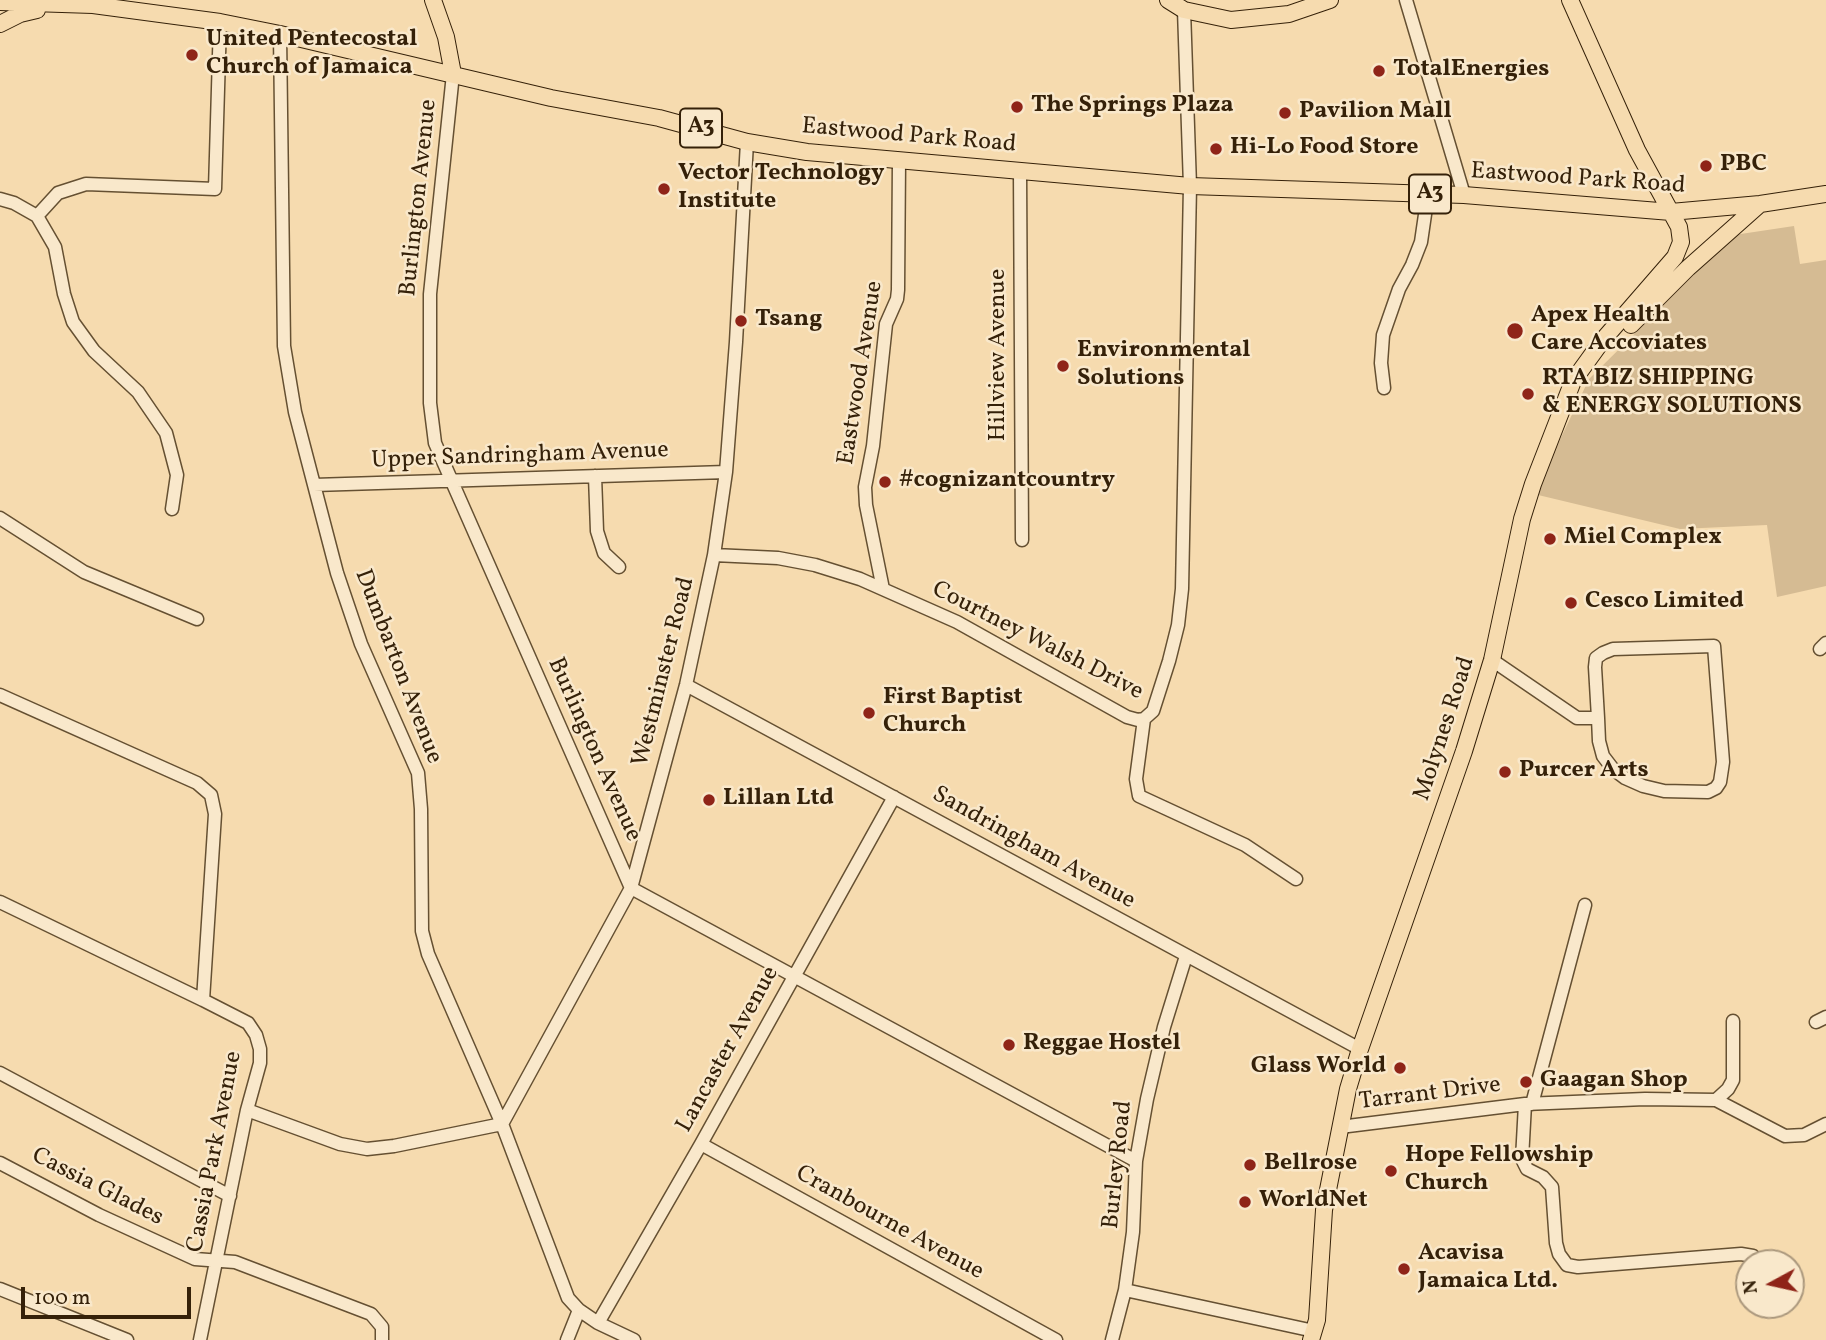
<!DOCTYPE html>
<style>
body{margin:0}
#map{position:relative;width:1826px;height:1340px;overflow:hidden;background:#f6dbaf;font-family:Vollkorn,serif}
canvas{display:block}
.north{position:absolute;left:1735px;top:1249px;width:70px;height:70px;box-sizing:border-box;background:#f9e8cb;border:2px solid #ab987d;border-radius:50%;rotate:262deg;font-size:19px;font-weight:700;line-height:28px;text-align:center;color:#352109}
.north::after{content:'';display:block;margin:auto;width:24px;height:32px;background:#8f2418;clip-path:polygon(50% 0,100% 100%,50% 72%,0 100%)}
.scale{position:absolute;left:21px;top:1287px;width:170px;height:32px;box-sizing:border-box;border:4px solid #352109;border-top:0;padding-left:9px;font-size:21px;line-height:24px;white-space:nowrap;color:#352109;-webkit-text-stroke:5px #f9e8cb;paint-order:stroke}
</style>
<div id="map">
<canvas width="1826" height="1340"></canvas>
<div class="north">N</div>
<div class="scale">100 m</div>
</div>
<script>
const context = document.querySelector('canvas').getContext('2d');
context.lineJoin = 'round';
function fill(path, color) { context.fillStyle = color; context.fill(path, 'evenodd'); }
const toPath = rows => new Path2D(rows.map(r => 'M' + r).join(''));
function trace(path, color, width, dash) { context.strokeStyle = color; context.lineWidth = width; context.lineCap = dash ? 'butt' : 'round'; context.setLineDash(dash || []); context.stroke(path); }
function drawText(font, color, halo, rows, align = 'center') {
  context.font = font + ' Vollkorn,serif'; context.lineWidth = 5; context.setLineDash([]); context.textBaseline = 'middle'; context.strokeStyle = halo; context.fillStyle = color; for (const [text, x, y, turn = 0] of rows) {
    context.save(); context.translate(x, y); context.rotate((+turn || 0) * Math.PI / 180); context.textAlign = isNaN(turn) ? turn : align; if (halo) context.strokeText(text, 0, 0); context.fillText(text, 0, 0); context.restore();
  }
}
const green = toPath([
 [1794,226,1800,264,1826,260,1826,586,1777,597,1767,525,1680,529,1534,494,1589,379,1734,235]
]);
const minor = toPath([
 [1406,0,1464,195],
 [280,34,284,346,295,412,337,573,361,644,418,773,421,809,422,931,428,954,502,1124,568,1298,579,1310,598,1323,634,1340],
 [453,74,430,294,430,403,435,443,631,888,1136,1161],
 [1020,170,1022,540],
 [0,199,14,203,37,216,55,247,64,294,73,322,94,351,138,392,166,433,177,475,172,509],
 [37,216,58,193,86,184,215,189,220,22],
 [1384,388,1381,363,1383,335,1399,289,1412,265,1421,242,1428,194],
 [595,476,597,531,604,553,619,567],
 [314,485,726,472],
 [0,518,84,572,197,619],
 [714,555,778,558,815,565,860,579,957,622,1127,717,1138,720,1144,719,1153,711,1169,661,1178,625,1182,589,1190,186,1184,10],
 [883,589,866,505,865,487,873,446,886,324,897,299,898,290,899,161],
 [1820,649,1826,643],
 [1492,660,1577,718,1598,718,1595,667,1596,658,1603,653,1613,649,1714,646,1723,762,1720,782,1716,788,1708,792,1664,791,1643,786,1625,778,1613,769,1603,756,1599,741,1598,718],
 [686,685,1360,1049],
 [0,695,197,783,211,795,215,814,203,1000],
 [1144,719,1136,779,1139,796,1245,845,1296,879],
 [0,902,203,1000,248,1023,256,1035,260,1049,260,1063,247,1110,200,1340],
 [1816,1022,1826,1017],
 [0,1073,230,1196],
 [1716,1100,1728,1089,1733,1080,1733,1021],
 [1525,1104,1522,1159,1527,1169,1543,1177,1552,1187,1556,1243,1559,1254,1567,1265,1578,1267,1741,1254,1753,1256,1758,1263],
 [1532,1104,1585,905],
 [247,1110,340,1144,367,1149,394,1146,502,1124,631,888,686,685,714,555,726,472,736,342,747,142],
 [1340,1127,1525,1104,1645,1099,1716,1100,1785,1136,1804,1135,1826,1124],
 [701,1144,1056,1340],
 [0,1163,99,1215,195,1259,235,1262,371,1314,382,1327,382,1340],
 [0,1289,127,1340],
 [1125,1290,1314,1331],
 [598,1323,701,1144,894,797],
 [567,1340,579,1310],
 [1112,1340,1125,1290,1133,1232,1136,1161,1147,1099,1164,1027,1186,956]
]);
const major = toPath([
 [433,0,446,37,453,74],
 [1168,0,1184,10,1231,20,1289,14,1330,0],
 [0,2,93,5,220,22,280,34,551,98,659,118,747,142,807,152,1190,186,1464,195,1671,212,1760,204,1826,194],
 [0,24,20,14,37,10],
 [1631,325,1688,268,1760,204],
 [1311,1340,1317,1320,1324,1210,1348,1089,1360,1049,1464,751,1492,660,1522,519,1533,484,1573,381,1602,341,1675,257,1681,242,1679,227,1637,150,1570,0]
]);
const markers = [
 [192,55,7,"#8f2418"],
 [1379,71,7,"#8f2418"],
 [1017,107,7,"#8f2418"],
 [1285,113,7,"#8f2418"],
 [1216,149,7,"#8f2418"],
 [1706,166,7,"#8f2418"],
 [664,189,7,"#8f2418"],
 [741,321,7,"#8f2418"],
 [1515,331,9,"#8f2418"],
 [1063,366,7,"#8f2418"],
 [1528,394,7,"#8f2418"],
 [885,482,7,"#8f2418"],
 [1550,539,7,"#8f2418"],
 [1571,603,7,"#8f2418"],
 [869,713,7,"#8f2418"],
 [1505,772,7,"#8f2418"],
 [709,800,7,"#8f2418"],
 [1009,1045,7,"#8f2418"],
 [1400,1068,7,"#8f2418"],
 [1526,1082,7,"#8f2418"],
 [1250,1165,7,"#8f2418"],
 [1391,1171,7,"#8f2418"],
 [1245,1202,7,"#8f2418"],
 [1404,1269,7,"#8f2418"]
];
const shields = [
 [701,128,42],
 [1430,194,42]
];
const shieldNames = [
 ["A3",701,128],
 ["A3",1430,194]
];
const poiNames = [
 ["United Pentecostal",206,41],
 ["Church of Jamaica",206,69],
 ["TotalEnergies",1393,71],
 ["The Springs Plaza",1031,107],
 ["Pavilion Mall",1299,113],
 ["Hi-Lo Food Store",1230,149],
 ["PBC",1720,166],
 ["Vector Technology",678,175],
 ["Institute",678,203],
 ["Apex Health",1531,317],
 ["Care Accoviates",1531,345],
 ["Tsang",755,321],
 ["Environmental",1077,352],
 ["Solutions",1077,380],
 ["RTA BIZ SHIPPING",1542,380],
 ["& ENERGY SOLUTIONS",1542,408],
 ["#cognizantcountry",899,482],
 ["Miel Complex",1564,539],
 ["Cesco Limited",1585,603],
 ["First Baptist",883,699],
 ["Church",883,727],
 ["Purcer Arts",1519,772],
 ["Lillan Ltd",723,800],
 ["Reggae Hostel",1023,1045],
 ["Glass World",1386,1068,"right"],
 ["Gaagan Shop",1540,1082],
 ["Hope Fellowship",1405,1157],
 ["Church",1405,1185],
 ["Bellrose",1264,1165],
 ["WorldNet",1259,1202],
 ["Acavisa",1418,1255],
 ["Jamaica Ltd.",1418,1283]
];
const streetNames = [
 ["Eastwood Park Road",909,137,5],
 ["Eastwood Park Road",1578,180,4],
 ["Burlington Avenue",420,198,-84],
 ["Hillview Avenue",1000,355,-90],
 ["Eastwood Avenue",862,373,-81],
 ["Upper Sandringham Avenue",520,457,-2],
 ["Courtney Walsh Drive",1037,642,27],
 ["Dumbarton Avenue",397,667,69],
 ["Westminster Road",665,672,-76],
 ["Molynes Road",1446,729,-72],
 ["Burlington Avenue",593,750,66],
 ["Sandringham Avenue",1033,849,29],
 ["Lancaster Avenue",729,1050,-61],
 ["Tarrant Drive",1430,1095,-7],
 ["Cassia Park Avenue",216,1152,-79],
 ["Burley Road",1119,1165,-84],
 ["Cassia Glades",97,1188,27],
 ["Cranbourne Avenue",889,1224,29]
];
fill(green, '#d5bb93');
trace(minor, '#655032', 15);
trace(major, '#352109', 18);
trace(minor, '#f9e8cb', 12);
trace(major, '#f6dbaf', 16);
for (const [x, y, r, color] of markers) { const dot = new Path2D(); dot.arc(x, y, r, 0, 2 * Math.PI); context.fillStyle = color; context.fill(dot); trace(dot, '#f9e8cb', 2.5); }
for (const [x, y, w] of shields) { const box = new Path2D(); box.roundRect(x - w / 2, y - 19.5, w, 39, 5); context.fillStyle = '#f9e8cb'; context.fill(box); trace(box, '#352109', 2); }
drawText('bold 23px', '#352109', null, shieldNames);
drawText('bold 24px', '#352109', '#f9e8cb', poiNames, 'left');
drawText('24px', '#352109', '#f9e8cb', streetNames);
</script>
